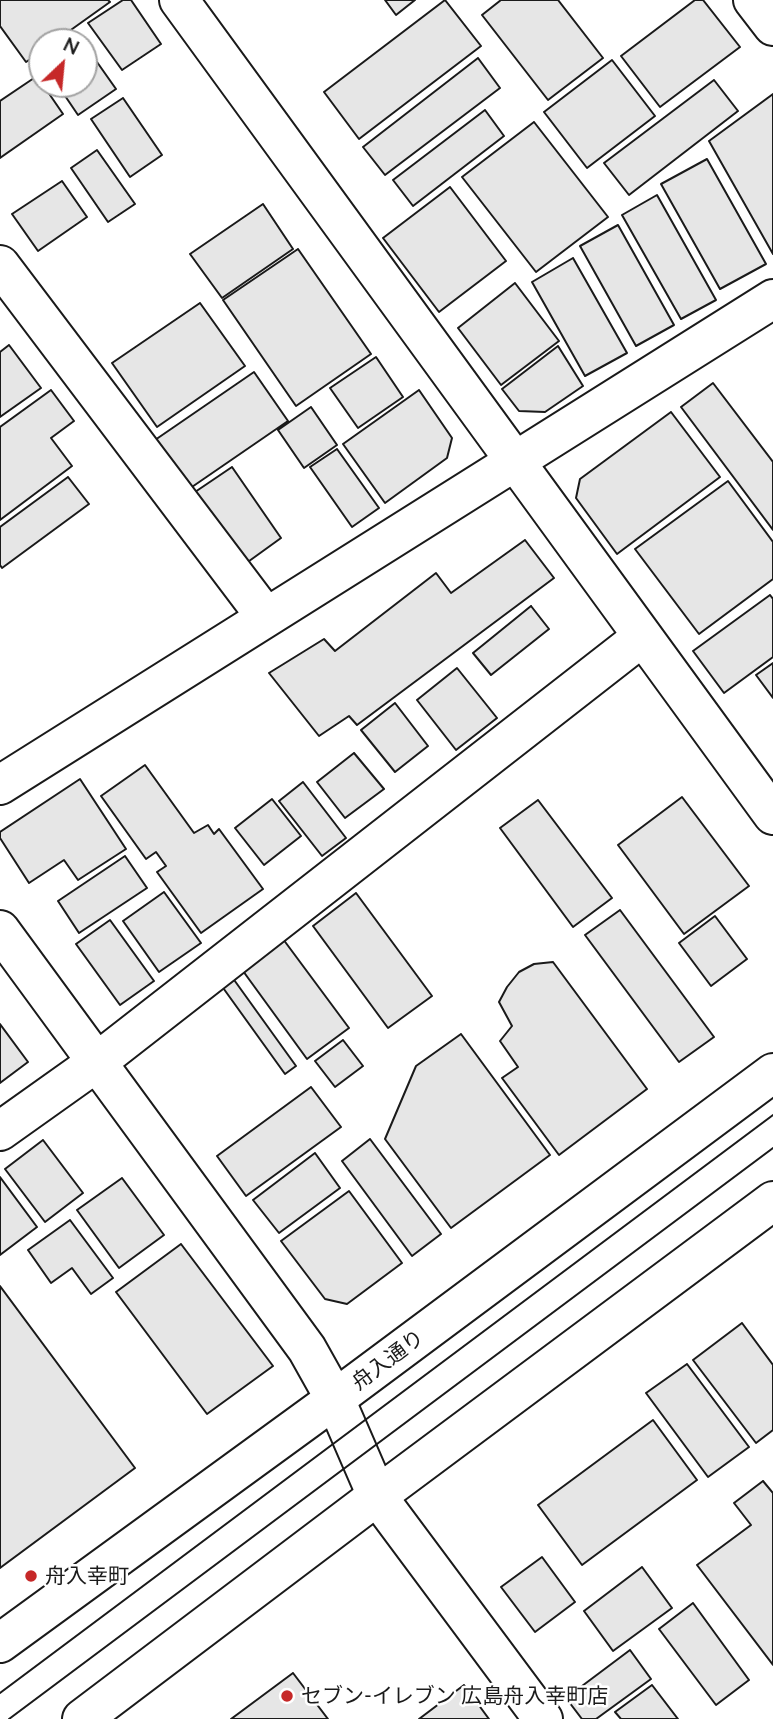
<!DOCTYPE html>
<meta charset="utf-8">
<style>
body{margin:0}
#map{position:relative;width:773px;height:1719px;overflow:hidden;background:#fff;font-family:Lato,sans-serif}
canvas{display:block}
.north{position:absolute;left:28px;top:28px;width:70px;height:70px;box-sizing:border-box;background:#fff;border:2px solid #a3a3a3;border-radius:50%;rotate:26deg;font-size:19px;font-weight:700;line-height:28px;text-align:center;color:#1a1a1a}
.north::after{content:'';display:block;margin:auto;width:24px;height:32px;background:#c62828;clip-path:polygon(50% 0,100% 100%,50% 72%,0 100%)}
</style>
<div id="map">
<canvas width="773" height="1719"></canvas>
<div class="north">N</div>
</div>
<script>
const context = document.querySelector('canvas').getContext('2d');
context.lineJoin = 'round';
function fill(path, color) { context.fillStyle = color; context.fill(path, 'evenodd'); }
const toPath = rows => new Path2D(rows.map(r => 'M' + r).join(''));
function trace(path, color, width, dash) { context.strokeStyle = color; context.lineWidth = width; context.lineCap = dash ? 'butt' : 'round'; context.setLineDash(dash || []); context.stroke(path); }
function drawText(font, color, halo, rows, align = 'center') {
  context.font = font + ' Lato,"Noto Sans JP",sans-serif'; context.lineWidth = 5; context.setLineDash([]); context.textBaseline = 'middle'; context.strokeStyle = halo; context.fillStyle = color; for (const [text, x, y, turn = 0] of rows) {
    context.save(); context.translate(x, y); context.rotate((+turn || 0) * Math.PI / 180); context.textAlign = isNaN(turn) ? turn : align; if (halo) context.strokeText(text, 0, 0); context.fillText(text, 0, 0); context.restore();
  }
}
const building = toPath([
 [0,0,108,0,110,2,54,42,42,42,42,51,26,62,0,26,0,0],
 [123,0,131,0,161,44,122,70,88,23,123,0],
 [385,0,415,0,396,15,385,0],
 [445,0,481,46,359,139,324,92,445,0],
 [501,0,558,0,603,58,548,100,482,15,501,0],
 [695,0,703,0,740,47,660,107,621,56,695,0],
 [85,45,116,89,78,115,57,84,84,84,85,45],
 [478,58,500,88,385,175,363,147,478,58],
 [612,60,655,116,587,168,544,112,612,60],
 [37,76,63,114,0,158,0,101,37,76],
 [714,80,738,111,629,195,604,163,714,80],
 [773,94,773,254,709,141,773,94],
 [123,98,162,155,130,177,91,119,123,98],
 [485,110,504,136,413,206,393,180,485,110],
 [534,122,608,217,536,272,462,177,534,122],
 [97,150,135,204,108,222,71,168,97,150],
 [707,159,766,264,720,289,661,184,707,159],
 [62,181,87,217,38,251,12,214,62,181],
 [450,187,506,261,439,312,383,238,450,187],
 [657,195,716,300,681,319,622,215,657,195],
 [263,204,293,249,222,298,190,254,263,204],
 [618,225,674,325,636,346,580,246,618,225],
 [298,249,371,354,296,406,223,300,298,249],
 [573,258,627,353,585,376,532,282,573,258],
 [515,283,559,341,501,385,458,328,515,283],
 [200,303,245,366,157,427,112,363,200,303],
 [9,345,41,388,0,417,0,352,9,345],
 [558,346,583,386,545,412,519,411,502,389,558,346],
 [376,357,403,397,358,428,330,388,376,357],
 [254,372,288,421,189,489,155,440,254,372],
 [713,383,773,462,773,530,681,407,713,383],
 [51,390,74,421,51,438,72,466,0,520,0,427,51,390],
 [419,390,452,438,447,458,385,503,343,444,419,390],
 [311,407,337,445,304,468,278,430,311,407],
 [671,412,720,477,617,554,576,498,580,479,671,412],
 [337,449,379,508,352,527,310,467,337,449],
 [232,467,281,538,245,564,195,492,232,467],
 [68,477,89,504,2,568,0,565,0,527,68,477],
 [728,481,773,542,773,579,699,634,635,549,728,481],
 [525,540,554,578,357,725,349,716,319,736,269,673,324,639,335,651,436,573,451,593,525,540],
 [770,595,773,599,773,657,724,693,693,651,770,595],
 [531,606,549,629,491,675,473,653,531,606],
 [773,663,773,698,756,675,773,663],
 [457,668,497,718,456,750,417,700,457,668],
 [395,703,428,746,395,772,361,730,395,703],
 [354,753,384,789,345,818,317,782,354,753],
 [145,765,194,833,208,825,214,834,219,829,263,889,201,933,157,872,166,866,156,852,146,859,101,796,145,765],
 [80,779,126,849,78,880,64,860,29,883,0,838,0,832,80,779],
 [303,782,346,838,322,856,279,801,303,782],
 [682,797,749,886,684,934,618,845,682,797],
 [272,799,301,836,264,865,235,828,272,799],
 [538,800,612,898,573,927,500,828,538,800],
 [125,856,147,888,79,933,58,901,125,856],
 [164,892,201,943,159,972,123,921,164,892],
 [356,893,432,996,388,1028,313,926,356,893],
 [620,910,714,1037,679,1062,585,935,620,910],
 [715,916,747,959,711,986,679,943,715,916],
 [110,920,154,981,120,1005,76,944,110,920],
 [283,939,349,1028,307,1059,243,971,283,939],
 [553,962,647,1089,559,1155,502,1078,518,1067,500,1041,512,1026,499,1002,507,987,519,972,534,964,553,962],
 [232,977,296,1066,285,1074,221,985,232,977],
 [0,1024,28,1062,0,1083,0,1024],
 [461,1034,550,1155,451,1228,385,1139,416,1066,461,1034],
 [343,1040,363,1066,335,1087,315,1061,343,1040],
 [311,1087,341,1127,246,1196,217,1156,311,1087],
 [370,1139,441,1234,412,1256,342,1161,370,1139],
 [43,1140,83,1193,45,1222,5,1169,43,1140],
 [315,1153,340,1188,279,1233,253,1200,315,1153],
 [0,1177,37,1227,0,1255,0,1177],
 [122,1178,164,1235,119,1268,77,1210,122,1178],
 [349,1191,402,1263,347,1304,325,1299,281,1241,349,1191],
 [70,1220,113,1278,91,1294,72,1268,51,1283,28,1250,70,1220],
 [181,1244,273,1366,207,1414,116,1292,181,1244],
 [0,1286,135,1468,0,1568,0,1286],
 [742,1323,773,1365,773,1430,756,1443,693,1360,742,1323],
 [687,1364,749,1447,708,1477,646,1393,687,1364],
 [653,1420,697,1480,582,1565,538,1505,653,1420],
 [763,1481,773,1493,773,1665,697,1565,751,1525,734,1503,763,1481],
 [542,1557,575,1602,535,1632,501,1587,542,1557],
 [642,1567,672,1608,613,1651,584,1611,642,1567],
 [693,1603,749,1680,716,1705,659,1629,693,1603],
 [630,1650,651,1679,596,1719,582,1719,566,1698,630,1650],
 [293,1673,328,1719,231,1719,293,1673],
 [464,1685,489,1719,419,1719,464,1685],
 [652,1685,678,1719,621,1719,615,1712,652,1685]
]);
const street = toPath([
 [179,0,773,815],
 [753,0,773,26],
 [0,265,266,617],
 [0,785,773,299],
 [0,930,307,1349,335,1399,377,1496,543,1719],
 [0,1131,97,1062,642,637]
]);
const secondary = toPath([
 [0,1643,335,1399,773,1073],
 [82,1719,377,1496,773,1201]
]);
const tram = toPath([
 [0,1693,773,1115],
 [9,1719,773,1148]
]);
const markers = [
 [31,1576,7,"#c62828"],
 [287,1696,7,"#c62828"]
];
const streetNames = [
 ["舟入通り",388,1360,-37]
];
const poiNames = [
 ["舟入幸町",45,1576],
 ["セブン-イレブン 広島舟入幸町店",301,1696]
];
fill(building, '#e6e6e6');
trace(building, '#1a1a1a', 2);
trace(street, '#1a1a1a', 42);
trace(secondary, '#1a1a1a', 42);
trace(street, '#fff', 38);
trace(secondary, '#fff', 38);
trace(tram, '#1a1a1a', 2);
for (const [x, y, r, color] of markers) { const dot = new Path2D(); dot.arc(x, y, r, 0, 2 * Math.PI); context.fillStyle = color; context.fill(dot); trace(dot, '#fff', 2.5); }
drawText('21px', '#1a1a1a', '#fff', streetNames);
drawText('21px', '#1a1a1a', '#fff', poiNames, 'left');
</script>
